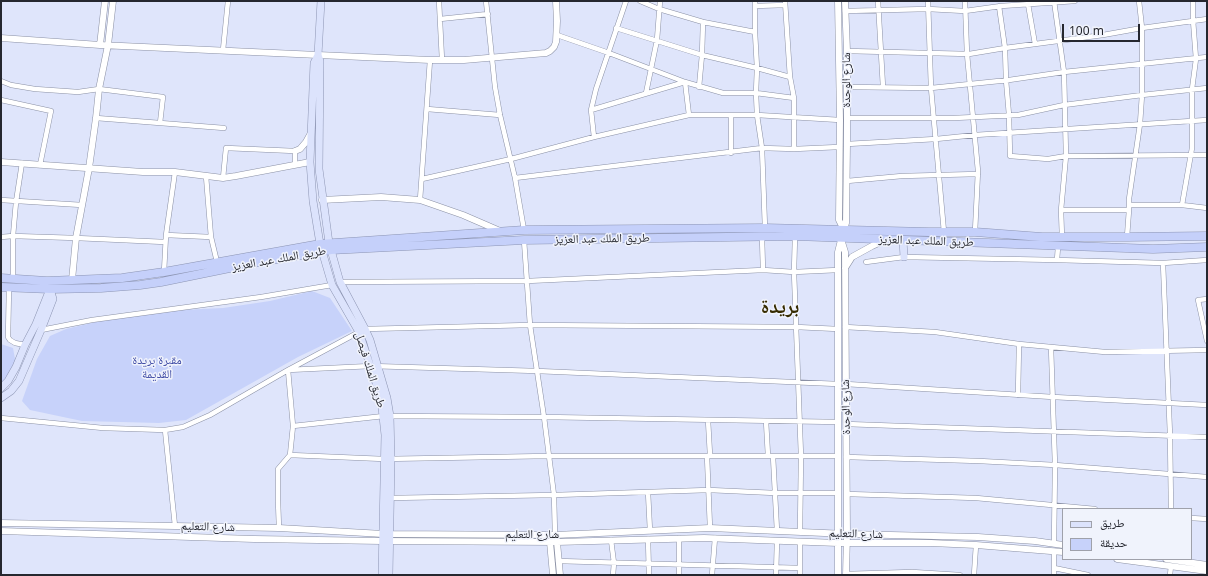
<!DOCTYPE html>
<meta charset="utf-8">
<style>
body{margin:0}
#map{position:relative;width:1208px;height:576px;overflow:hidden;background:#dfe5fb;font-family:"Noto Sans","Noto Naskh Arabic",sans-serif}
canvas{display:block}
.frame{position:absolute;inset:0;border:2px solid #25272f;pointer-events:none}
.legend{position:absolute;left:1062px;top:508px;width:130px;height:52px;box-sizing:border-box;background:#f0f3fc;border:1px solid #9fa1aa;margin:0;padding:5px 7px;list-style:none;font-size:12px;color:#25272f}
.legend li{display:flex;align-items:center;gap:8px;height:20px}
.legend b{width:20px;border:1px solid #9fa1aa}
.scale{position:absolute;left:1062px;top:24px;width:78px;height:18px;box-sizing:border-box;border:2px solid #25272f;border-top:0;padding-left:5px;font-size:12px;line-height:14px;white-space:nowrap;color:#25272f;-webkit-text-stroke:3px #f0f3fc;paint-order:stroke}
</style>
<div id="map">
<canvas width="1208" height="576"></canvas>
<div class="frame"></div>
<ul class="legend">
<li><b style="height:5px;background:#dce3fc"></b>طريق</li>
<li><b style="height:11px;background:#c7d2fa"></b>حديقة</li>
</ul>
<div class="scale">100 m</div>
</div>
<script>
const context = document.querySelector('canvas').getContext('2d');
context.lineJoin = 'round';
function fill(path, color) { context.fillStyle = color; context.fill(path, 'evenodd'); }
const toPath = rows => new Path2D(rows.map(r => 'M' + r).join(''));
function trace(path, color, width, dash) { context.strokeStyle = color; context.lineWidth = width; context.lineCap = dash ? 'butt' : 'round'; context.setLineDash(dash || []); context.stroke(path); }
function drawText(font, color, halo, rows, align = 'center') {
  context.font = font + ' "Noto Sans","Noto Naskh Arabic",sans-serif'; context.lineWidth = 3; context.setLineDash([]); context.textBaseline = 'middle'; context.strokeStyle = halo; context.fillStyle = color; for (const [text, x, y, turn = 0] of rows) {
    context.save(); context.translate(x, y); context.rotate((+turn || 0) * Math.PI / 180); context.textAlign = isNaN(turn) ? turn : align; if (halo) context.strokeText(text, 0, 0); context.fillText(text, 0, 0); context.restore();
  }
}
const green = toPath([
 [312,291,330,298,352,331,298,357,186,420,159,423,82,421,30,410,22,401,37,359,50,336,66,329,117,317,181,310,223,308,270,301],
 [1,344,13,348,15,359,15,364,11,373,1,383]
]);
const street = toPath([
 [439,1,442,60],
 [486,1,495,87,500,115,515,178,524,230],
 [640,1,659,9,703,22,755,32],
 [755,1,755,32,757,68,756,93,757,115,762,148,765,228],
 [785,1,790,77,794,98,794,149],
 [878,1,883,87],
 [928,1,931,88,944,232],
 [965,1,967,54,978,171,975,232],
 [1054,1,1064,72,1066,156,1061,210,1062,237],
 [1028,4,1035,44],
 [755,6,785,5],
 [999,6,1005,48,1006,80,1009,115,1010,156,1048,159,1066,156,1207,155],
 [845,11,928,9,965,11,1001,6,1075,1],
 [440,19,488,14],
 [616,28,702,55,757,68,790,77],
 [557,35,609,53,685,82,723,93,756,93,794,98],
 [223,50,228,1],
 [847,51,969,54,1005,48,1103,35,1142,28,1207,19],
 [1,81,11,85,35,89,78,92,99,89,163,97,160,123],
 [685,82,689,115],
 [699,87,702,55,703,22],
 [847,87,931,88,1009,80,1064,72,1207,57],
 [646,93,657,40,660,1],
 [1,100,51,111,40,165],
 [427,109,500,115],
 [591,110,685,82],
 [96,118,224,128],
 [847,118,954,118,1018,115,1064,105,1142,95,1207,88],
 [594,137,591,110,596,89,626,1],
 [847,144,936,139,975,135,1207,120],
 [731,153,731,115],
 [206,176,211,237,217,262],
 [223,178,226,148,295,151,295,164],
 [515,178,762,148,794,149,839,147],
 [422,179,511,159,594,137,689,115,757,115,840,120],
 [847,181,902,176,978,174],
 [1,200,82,205],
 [420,200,430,60],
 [1129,205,1182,205,1207,208],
 [1182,205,1192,148,1192,89,1196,59,1193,20,1193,1],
 [1061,210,1129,210],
 [166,235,211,237],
 [795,236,794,272,801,456,800,532],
 [1,237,13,236,76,238,165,242],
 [762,237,763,270],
 [1127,237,1129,210,1129,199,1140,124,1142,95,1142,28,1139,1],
 [524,240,530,325,544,417,554,495,555,535],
 [1057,260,1058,247],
 [866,262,904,257,1057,260,1163,263,1207,260],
 [1163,263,1170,435,1171,509],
 [164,272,166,235,175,172],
 [13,279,13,236,16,202,22,163],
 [340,282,527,281,763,270,794,272,838,270],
 [9,288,8,337,10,340,15,343,25,345],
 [1207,299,1198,300,1207,341],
 [845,327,935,332,1019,344,1105,352,1207,350],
 [365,329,530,325,796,327,838,329],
 [41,330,92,320,261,297,332,285],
 [1051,347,1055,465,1054,544],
 [846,384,1053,397,1207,405],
 [1018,395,1019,344],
 [1,418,103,428,165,430,183,427,210,415,288,370,359,332],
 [708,420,710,455],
 [766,421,768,456],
 [846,424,1207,437],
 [293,426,384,416,544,417,838,422],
 [165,430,175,526],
 [290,455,384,459,548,456,838,456],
 [707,456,710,528],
 [773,456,777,531],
 [846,457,979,461,1055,465,1207,477],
 [648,492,650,531],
 [847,494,976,498,1095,509],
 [391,498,554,495,709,490,775,493,838,493],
 [1191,518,1207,519],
 [279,528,278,501,278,469,290,455,293,426,288,370,371,366,537,371,838,384],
 [648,539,649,575],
 [611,540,614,563,613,575],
 [1054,551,1054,575],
 [558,561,800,568],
 [1054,568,1088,575],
 [846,574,912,572,960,575],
 [679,575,679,538],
 [712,575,715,538],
 [776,575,777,541],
 [800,575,800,542],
 [974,575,976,545],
 [1170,575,1171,566]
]);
const secondary = toPath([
 [838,1,840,120,839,220,844,230],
 [1,38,100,45,318,55,430,60,464,60,546,53,550,51,554,47,556,42,557,21,556,1],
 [100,45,105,1],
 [295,151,300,149,306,142,311,133],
 [1,162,143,172,175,172,223,178,236,176,310,162],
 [322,200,381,197,420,200,463,215,500,231],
 [844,230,846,223,847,144,847,51,845,1],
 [841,239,845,252,847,534,846,575],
 [845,268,852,257,872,246,885,240],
 [72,280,76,238,89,168,96,118,99,89,108,45,113,1],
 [1,523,175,526,279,528,383,534,555,535,710,528,847,534,978,537,1035,541,1063,545],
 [1,531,254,539,382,541,557,542,704,538,838,543,931,543,976,545,1063,552],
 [550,542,553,575],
 [557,542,560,575],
 [1117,559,1207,571],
 [1166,559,1207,565],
 [838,575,838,252,841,240]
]);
const primary = toPath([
 [321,1,318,55,314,63,310,162,313,201,320,244,332,285,359,332,381,398,385,435,382,575],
 [318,55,320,61,319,169,329,243,340,282,365,329,370,340,387,398,390,416,391,459,389,575],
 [903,240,904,257],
 [1,388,8,381,16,367,25,345,36,324,50,289],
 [1,398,11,391,19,381,41,330,53,299,50,289]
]);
const highway = toPath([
 [1,278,47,281,122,278,164,272,320,244,524,230,765,228,929,232,975,232,1042,237,1127,237,1207,236],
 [1,287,50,289,101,288,140,285,161,282,259,262,331,250,524,240,795,236,1153,249,1207,247]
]);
const streetNames = [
 ["شارع الوحدة",847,80,-90],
 ["طريق الملك عبد العزيز",602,239,-1],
 ["طريق الملك عبد العزيز",926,241,2],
 ["طريق الملك عبد العزيز",279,259,-10],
 ["طريق الملك فيصل",370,370,73],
 ["شارع الوحدة",846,407,-91],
 ["شارع التعليم",208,527,2],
 ["شارع التعليم",856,534,2],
 ["شارع التعليم",532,535]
];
const parkNames = [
 ["مقبرة بريدة",157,361],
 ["القديمة",157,375]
];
const townNames = [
 ["بريدة",780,307]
];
fill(green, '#c7d2fa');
trace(street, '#8b91a5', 5.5);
trace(secondary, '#8b91a5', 7);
trace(primary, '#8d95b3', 8);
trace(highway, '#8d95b3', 9);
trace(street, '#fff', 4.5);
trace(secondary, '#fff', 6);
trace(primary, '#dce3fc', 7);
trace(highway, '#c5d0fa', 8);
drawText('12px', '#25272f', '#f0f3fc', streetNames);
drawText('12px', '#414da6', '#f0f3fc', parkNames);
drawText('bold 20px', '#362b00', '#f0f3fc', townNames);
</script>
